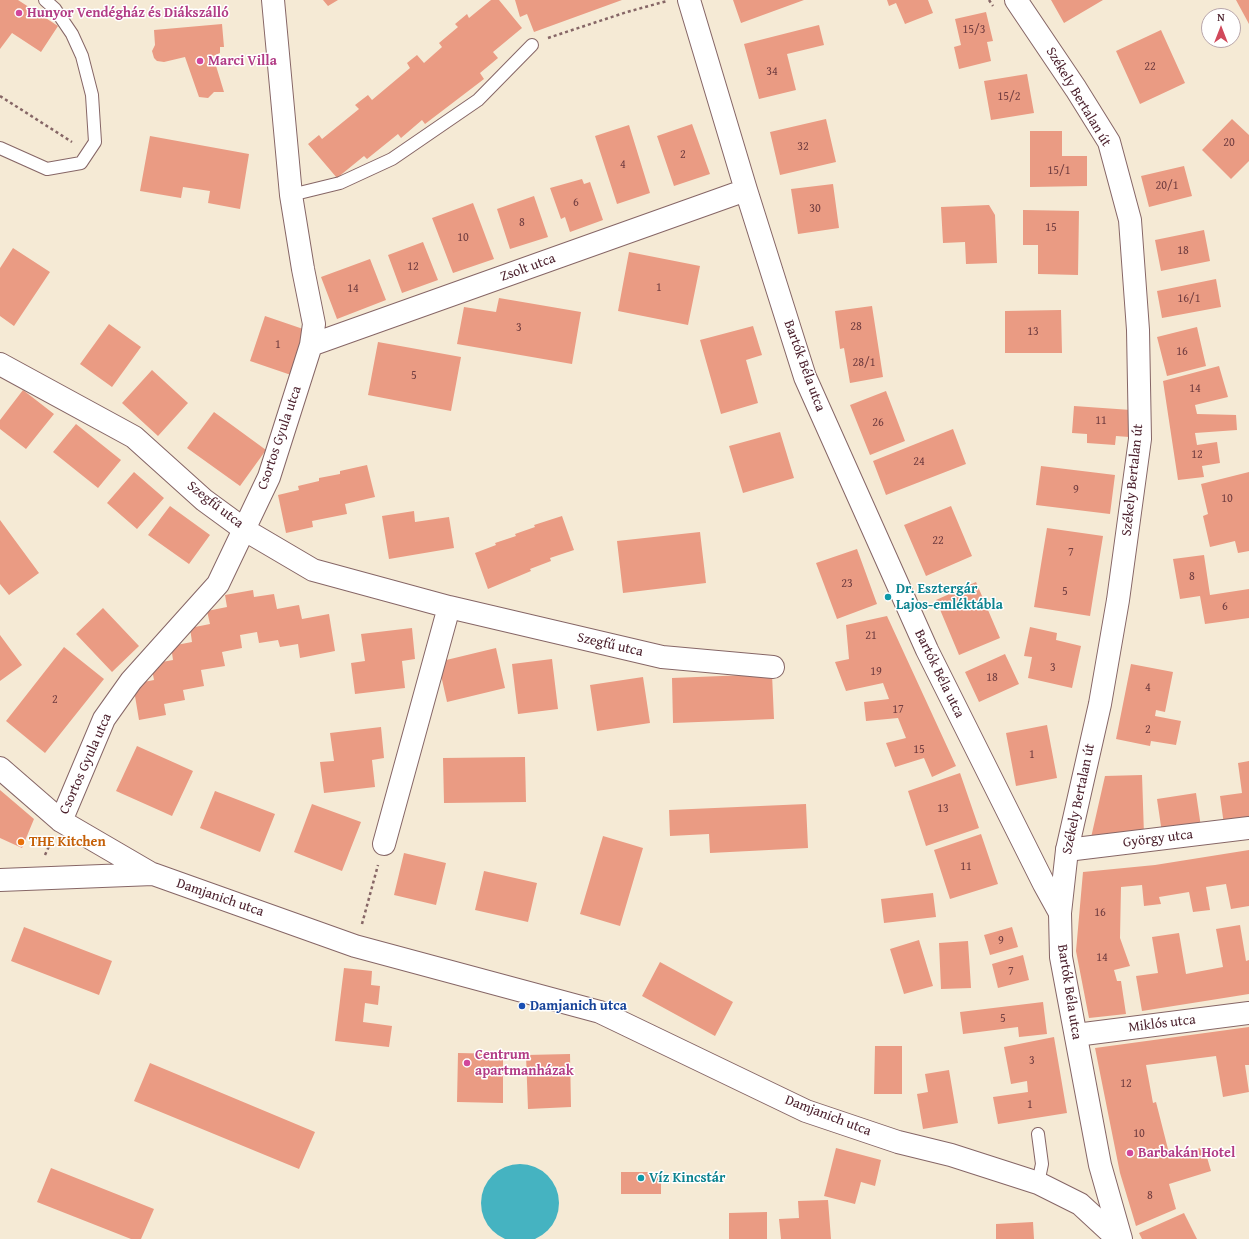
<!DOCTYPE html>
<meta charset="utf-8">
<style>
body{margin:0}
#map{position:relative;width:1249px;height:1239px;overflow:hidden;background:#f5ead5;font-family:"Gentium Book Plus",serif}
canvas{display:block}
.north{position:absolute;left:1201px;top:8px;width:40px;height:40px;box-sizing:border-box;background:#fff;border:1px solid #b7a5aa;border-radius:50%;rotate:0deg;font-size:11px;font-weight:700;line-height:16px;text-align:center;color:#4a1f2b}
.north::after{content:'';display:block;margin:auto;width:14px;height:18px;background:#d1495b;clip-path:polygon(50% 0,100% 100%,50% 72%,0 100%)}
</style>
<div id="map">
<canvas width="1249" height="1239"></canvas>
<div class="north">N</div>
</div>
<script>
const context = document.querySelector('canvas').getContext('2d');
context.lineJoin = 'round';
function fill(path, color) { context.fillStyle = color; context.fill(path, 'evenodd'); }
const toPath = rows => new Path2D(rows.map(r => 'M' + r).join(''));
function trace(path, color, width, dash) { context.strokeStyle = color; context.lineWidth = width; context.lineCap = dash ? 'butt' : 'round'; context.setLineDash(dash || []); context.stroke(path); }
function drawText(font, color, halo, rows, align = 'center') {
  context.font = font + ' "Gentium Book Plus",serif'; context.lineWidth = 3; context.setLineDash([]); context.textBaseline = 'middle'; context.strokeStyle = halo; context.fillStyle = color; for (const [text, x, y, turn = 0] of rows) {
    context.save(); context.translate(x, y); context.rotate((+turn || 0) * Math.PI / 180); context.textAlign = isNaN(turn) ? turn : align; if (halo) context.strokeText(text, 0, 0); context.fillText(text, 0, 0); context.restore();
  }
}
const water = toPath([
 '481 1203a39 39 0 1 1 78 0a39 39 0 1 1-78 0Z'
]);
const building = toPath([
 [0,0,18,0,58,26,41,52,12,33,0,49],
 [323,0,338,0,328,6],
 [491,0,499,0,522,28,493,52,498,58,480,73,484,79,425,124,422,120,401,138,398,134,367,159,364,156,337,178,308,144,319,135,322,139,359,109,355,105,368,95,372,100,410,68,407,63,417,55,424,63,442,47,439,43,458,27,455,24,467,14,469,18],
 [515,0,622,0,534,32,527,14,520,17],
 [733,0,804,0,741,23],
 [887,0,928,0,933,13,905,24,896,3,889,6],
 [1051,0,1103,0,1064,23],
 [1236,0,1249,0,1249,24],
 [986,12,993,41,987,42,991,61,959,69,954,47,961,45,955,19],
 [222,24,224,47,220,47,220,53,213,56,224,92,214,92,208,98,199,97,185,57,164,62,157,61,154,58,152,51,155,45,154,30],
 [819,25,824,45,787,54,796,90,759,99,744,44],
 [1161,30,1185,83,1140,104,1116,51],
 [1027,74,1034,113,991,120,984,81],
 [826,119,836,162,780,175,770,132],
 [1232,119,1249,135,1249,161,1231,179,1202,150],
 [692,124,710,174,674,186,657,136],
 [629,125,650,193,617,204,595,136],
 [1030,131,1062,131,1062,156,1087,156,1087,186,1030,187],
 [150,136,249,154,240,209,208,203,210,191,183,187,181,198,140,191],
 [1184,166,1192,196,1149,207,1141,176],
 [582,179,584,184,590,182,603,220,570,232,565,217,561,219,550,188],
 [833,184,839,228,798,234,791,189],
 [534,196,548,237,510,249,497,209],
 [473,203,494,259,453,273,432,218],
 [989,205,995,215,997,263,966,264,965,242,943,243,941,207],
 [1023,210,1079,211,1078,275,1038,274,1038,245,1023,245],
 [1204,230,1210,261,1161,271,1155,240],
 [423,242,438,280,402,293,388,255],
 [13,248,50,272,14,326,0,316,0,268],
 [629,252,700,266,688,325,618,311],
 [370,259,386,300,337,319,321,277],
 [1216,279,1221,307,1162,318,1157,291],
 [499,298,581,312,572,364,457,344,464,307,496,312],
 [872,306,883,377,850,383,844,348,840,349,835,311],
 [1061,310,1062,353,1005,353,1005,311],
 [265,316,306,330,291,375,250,361],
 [109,324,141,347,112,387,80,364],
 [753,326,762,355,746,360,758,403,721,414,700,340],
 [1197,327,1206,366,1167,376,1157,337],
 [378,342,461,357,451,411,368,395],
 [1219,366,1228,397,1195,405,1197,414,1236,415,1237,430,1195,433,1197,445,1217,442,1220,463,1202,466,1204,477,1178,480,1163,381],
 [152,370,188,403,158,436,122,403],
 [23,390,54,414,26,449,0,429,0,420],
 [886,391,905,441,870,455,850,405],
 [1074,406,1131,410,1129,437,1116,436,1115,445,1087,443,1087,434,1072,433],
 [214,412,266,450,240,486,187,448],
 [76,424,121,460,98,488,53,452],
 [953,429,966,464,886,495,873,461],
 [780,432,794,478,743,493,729,446],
 [367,465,375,497,345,504,347,514,312,521,313,527,286,533,278,495,299,490,298,486,319,481,319,478,340,474,340,471],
 [1041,466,1115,475,1110,514,1036,505],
 [134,472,164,498,137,529,107,503],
 [1249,472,1249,551,1238,553,1235,541,1210,547,1203,516,1208,514,1201,484],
 [170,506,210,535,189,564,148,535],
 [951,506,972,556,926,576,904,525],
 [414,511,415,522,449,517,454,548,389,559,382,516],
 [562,516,574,550,550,558,551,561,530,569,531,571,488,589,475,553,496,545,495,543,516,536,515,534,535,527,534,525],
 [0,520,39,573,9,595,0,584],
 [1047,528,1103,536,1090,616,1034,607],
 [700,532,706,583,623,593,617,541],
 [857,549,877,604,837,619,816,563],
 [1204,555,1210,595,1249,589,1249,618,1205,624,1200,596,1180,599,1173,559],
 [976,582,1000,638,959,655,936,600],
 [253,590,254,597,274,594,277,609,299,605,302,619,329,614,335,651,300,658,298,644,280,647,278,640,259,643,257,632,240,635,242,648,222,652,225,666,201,670,204,686,183,690,185,700,164,704,166,715,139,720,133,684,154,680,151,664,173,660,171,646,192,642,190,628,210,624,207,611,227,607,225,595],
 [103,608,139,646,112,672,76,634],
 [887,616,956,766,932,777,924,758,895,767,886,743,906,738,898,718,866,721,864,702,889,699,883,683,846,691,835,662,849,659,846,625],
 [1030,627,1057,633,1056,640,1081,646,1072,688,1028,678,1032,657,1024,656],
 [412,628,415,659,402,661,405,688,355,694,351,663,365,661,361,634],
 [0,635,22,665,0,681],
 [64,647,104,679,45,753,6,721],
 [496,648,505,688,447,702,438,662],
 [1005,654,1019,684,979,702,965,672],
 [552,659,558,709,518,714,512,664],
 [1131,664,1173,672,1165,712,1156,710,1155,716,1181,721,1176,745,1151,741,1150,746,1116,739],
 [772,674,774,719,673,723,672,678],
 [643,677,650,723,597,731,590,685],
 [1047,725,1057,778,1016,786,1006,733],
 [381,727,384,758,372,760,375,787,324,793,320,762,334,761,330,733],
 [137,746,193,771,172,816,116,791],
 [525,757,526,802,444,803,443,758],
 [1249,761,1249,821,1224,825,1220,796,1242,793,1238,763],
 [960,773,979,828,926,846,908,791],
 [1142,775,1144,835,1090,842,1105,776],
 [0,790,34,819,22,848,0,838],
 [215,791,275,814,260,852,200,828],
 [1196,793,1201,827,1162,833,1157,799],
 [312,804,361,822,342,871,294,852],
 [806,804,808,848,710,853,709,834,670,836,669,810],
 [981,834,998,884,950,899,934,850],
 [603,836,643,848,620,926,580,914],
 [1249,850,1249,906,1231,909,1226,884,1206,887,1210,910,1193,912,1189,892,1159,897,1161,904,1144,906,1142,885,1121,887,1120,938,1130,966,1114,970,1117,981,1121,981,1126,1014,1089,1018,1076,951,1083,872,1155,865],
 [404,853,446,863,436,905,394,895],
 [484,871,537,883,528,922,475,910],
 [933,893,936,917,884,923,881,899],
 [1240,925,1246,961,1249,960,1249,994,1142,1011,1136,976,1158,973,1152,937,1179,933,1186,974,1223,967,1216,929],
 [24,927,112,961,99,995,11,961],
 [1012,927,1018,947,990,955,984,935],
 [919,940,933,986,904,994,890,949],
 [968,941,971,988,941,989,939,943],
 [1023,955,1029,980,998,988,992,964],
 [660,962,733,1002,715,1036,642,996],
 [344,968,372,971,371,985,380,986,378,1005,365,1003,363,1022,392,1026,389,1047,335,1041],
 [1043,1002,1047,1034,1019,1037,1018,1027,963,1034,960,1012],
 [1249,1027,1249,1065,1245,1065,1249,1092,1223,1097,1216,1056,1146,1065,1153,1103,1156,1102,1170,1157,1204,1147,1211,1171,1169,1184,1176,1209,1136,1226,1120,1173,1095,1048],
 [1054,1037,1067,1113,998,1124,993,1097,1028,1092,1027,1081,1011,1084,1004,1047],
 [875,1046,902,1046,902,1094,874,1094],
 [458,1053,503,1054,503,1103,457,1102],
 [570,1054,571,1107,528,1109,526,1055],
 [150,1063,315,1132,299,1169,134,1101],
 [949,1070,958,1123,923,1129,917,1094,928,1092,925,1074],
 [836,1148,881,1160,875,1186,861,1182,855,1204,824,1196],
 [51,1168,154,1209,141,1239,131,1239,37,1202],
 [621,1172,661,1172,661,1194,621,1194],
 [828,1200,831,1239,781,1239,779,1219,799,1218,798,1201],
 [767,1212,767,1239,729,1239,729,1213],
 [1184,1213,1197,1239,1142,1239,1139,1233],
 [1033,1222,1034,1239,996,1239,996,1224]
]);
const path = toPath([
 [989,0,993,6],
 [548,38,627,12,667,1],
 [0,96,72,142],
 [45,855,51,842],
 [362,924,378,865]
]);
const lane = toPath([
 [0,148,47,169,81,163,95,142,92,95,82,56,72,34,55,9,45,0],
 [291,195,340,183,392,159,478,100,532,45],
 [1038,1134,1042,1164,1038,1183]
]);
const street = toPath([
 [689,0,746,190,805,377,927,650,1044,884,1060,913],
 [311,345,746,190],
 [0,364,134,437,204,500,245,530,313,570,449,607,662,657,773,667],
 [0,768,61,821,152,874],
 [61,821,104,719,131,681,218,584,269,477,311,345,314,324,303,269,291,195,273,0],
 [384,844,449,607],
 [1067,850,1249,828],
 [0,880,153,874,355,946,600,1012,806,1111,898,1142,951,1155,1038,1183,1080,1204,1118,1239],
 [1076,1035,1249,1013]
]);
const secondary = toPath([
 [1016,0,1076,89,1109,142,1130,220,1138,330,1140,439,1118,600,1100,704,1067,850,1060,913,1061,957,1100,1165,1121,1239]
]);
const markers = [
 [19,13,4,"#d1479c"],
 [200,61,4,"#d1479c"],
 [888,597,4,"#0f9aa8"],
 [21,842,4,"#e8710a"],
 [522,1006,4,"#1a4fb4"],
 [467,1063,4,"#d1479c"],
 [1130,1153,4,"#d1479c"],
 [641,1178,4,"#0f9aa8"]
];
const numberNames = [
 ["15/3",974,30],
 ["22",1150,67],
 ["34",772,72],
 ["15/2",1009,97],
 ["20",1229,143],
 ["32",803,147],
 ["2",683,155],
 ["4",623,165],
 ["15/1",1059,171],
 ["20/1",1167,186],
 ["6",576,203],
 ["30",815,209],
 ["8",522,223],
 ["15",1051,228],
 ["10",463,238],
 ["18",1183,251],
 ["12",413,267],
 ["1",659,288],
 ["14",353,289],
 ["16/1",1189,299],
 ["28",856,327],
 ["3",519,328],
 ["13",1033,332],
 ["1",278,345],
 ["16",1182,352],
 ["28/1",864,363],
 ["5",414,376],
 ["14",1195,389],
 ["11",1101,421],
 ["26",878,423],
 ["12",1197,455],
 ["24",919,462],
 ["9",1076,490],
 ["10",1227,499],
 ["22",938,541],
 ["7",1071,553],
 ["8",1192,577],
 ["23",847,584],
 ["5",1065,592],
 ["6",1225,607],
 ["21",871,636],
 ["3",1053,668],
 ["19",876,672],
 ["18",992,678],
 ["4",1148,688],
 ["2",55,700],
 ["17",898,710],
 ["2",1148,730],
 ["15",919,750],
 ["1",1032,755],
 ["13",943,809],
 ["11",966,867],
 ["16",1100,913],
 ["9",1001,941],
 ["14",1102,958],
 ["7",1011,972],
 ["5",1003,1019],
 ["3",1032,1061],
 ["12",1126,1084],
 ["1",1030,1105],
 ["10",1139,1134],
 ["8",1150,1196]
];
const hotelNames = [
 ["Hunyor Vendégház és Diákszálló",27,13],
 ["Marci Villa",208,61],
 ["Centrum",475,1055],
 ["apartmanházak",475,1071],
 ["Barbakán Hotel",1138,1153]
];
const streetNames = [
 ["Székely Bertalan út",1078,97,59],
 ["Zsolt utca",528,268,-20],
 ["Bartók Béla utca",804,366,70],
 ["Csortos Gyula utca",280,438,-71],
 ["Székely Bertalan út",1133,480,-84],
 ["Szegfű utca",215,505,38],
 ["Szegfű utca",610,645,13],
 ["Bartók Béla utca",939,674,64],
 ["Csortos Gyula utca",86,764,-66],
 ["Székely Bertalan út",1079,799,-78],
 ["György utca",1158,839,-7],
 ["Damjanich utca",220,898,19],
 ["Bartók Béla utca",1069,992,81],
 ["Miklós utca",1162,1024,-7],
 ["Damjanich utca",828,1116,21]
];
const cultureNames = [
 ["Dr. Esztergár",896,589],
 ["Lajos-emléktábla",896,605],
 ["Víz Kincstár",649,1178]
];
const foodNames = [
 ["THE Kitchen",29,842]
];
const transitNames = [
 ["Damjanich utca",530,1006]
];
fill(water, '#45b3c1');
fill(building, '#ea9b83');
trace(lane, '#866666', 14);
trace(street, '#866666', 24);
trace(secondary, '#866666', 24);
trace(path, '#866666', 2.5, [3, 3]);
trace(lane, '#fff', 12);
trace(street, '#fff', 22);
trace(secondary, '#fff', 22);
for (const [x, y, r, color] of markers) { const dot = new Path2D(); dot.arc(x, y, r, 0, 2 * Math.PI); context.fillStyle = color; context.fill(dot); trace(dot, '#fff', 1.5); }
drawText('12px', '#723e41', null, numberNames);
drawText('bold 14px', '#b23c85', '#fff', hotelNames, 'left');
drawText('14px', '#4a1f2b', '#fff', streetNames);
drawText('bold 14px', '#0d838f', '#fff', cultureNames, 'left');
drawText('bold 14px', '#c56008', '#fff', foodNames, 'left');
drawText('bold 14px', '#164399', '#fff', transitNames, 'left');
</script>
